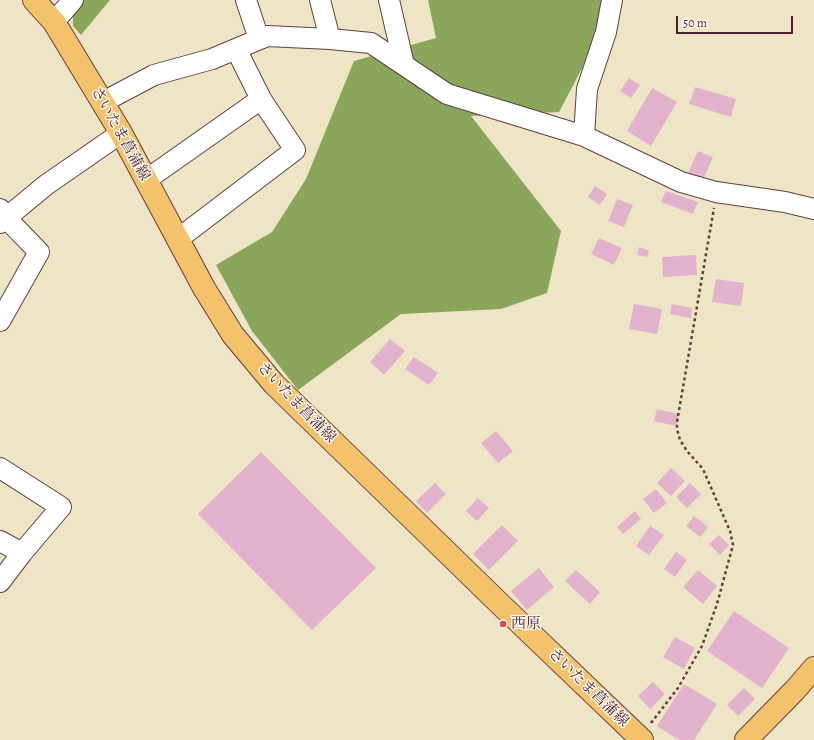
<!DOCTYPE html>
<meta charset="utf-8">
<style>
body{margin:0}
#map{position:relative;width:814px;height:740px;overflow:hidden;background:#eee4c6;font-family:Alegreya,serif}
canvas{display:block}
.scale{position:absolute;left:676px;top:16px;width:117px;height:18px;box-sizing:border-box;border:2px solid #4a1f2b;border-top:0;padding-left:5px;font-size:12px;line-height:14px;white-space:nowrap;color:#4a1f2b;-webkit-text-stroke:3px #fbf7ec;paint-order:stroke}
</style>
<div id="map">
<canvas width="814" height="740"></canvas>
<div class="scale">50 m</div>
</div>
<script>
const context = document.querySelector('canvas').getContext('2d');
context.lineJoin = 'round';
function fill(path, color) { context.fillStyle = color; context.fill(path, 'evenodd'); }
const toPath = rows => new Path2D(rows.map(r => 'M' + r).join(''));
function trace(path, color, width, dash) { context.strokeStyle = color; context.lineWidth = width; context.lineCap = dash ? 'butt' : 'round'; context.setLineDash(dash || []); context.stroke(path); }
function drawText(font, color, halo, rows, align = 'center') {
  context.font = font + ' Alegreya,"Noto Serif JP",serif'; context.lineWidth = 3; context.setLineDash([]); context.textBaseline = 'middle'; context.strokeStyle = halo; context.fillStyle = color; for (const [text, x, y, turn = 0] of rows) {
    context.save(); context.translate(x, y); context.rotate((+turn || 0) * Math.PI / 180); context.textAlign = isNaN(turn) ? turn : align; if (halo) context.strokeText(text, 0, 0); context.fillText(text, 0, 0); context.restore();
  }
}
const forest = toPath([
 [82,0,110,0,81,35,73,26,73,10],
 [428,0,612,0,600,34,559,112,471,116,561,231,547,293,501,309,401,314,298,390,252,331,216,265,272,232,306,179,354,61,436,38]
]);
const building = toPath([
 [629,78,640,85,631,98,620,91],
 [695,87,736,99,731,117,689,104],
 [652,88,677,102,651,146,627,131],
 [698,151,713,157,703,180,688,173],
 [595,186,607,194,600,205,588,197],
 [666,191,698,202,693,214,661,202],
 [617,199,633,205,624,227,608,221],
 [599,238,622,248,614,265,591,254],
 [639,247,649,250,647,257,637,255],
 [696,255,697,275,663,277,662,257],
 [716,279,744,283,741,306,712,302],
 [634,304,662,309,657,334,629,329],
 [672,304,692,308,691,318,670,314],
 [390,339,405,351,384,375,370,362],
 [414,357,438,373,429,385,405,369],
 [657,409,679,414,676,426,654,421],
 [496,431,513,451,498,463,481,443],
 [261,452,376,568,312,630,198,514],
 [671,468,685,481,671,496,657,483],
 [435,483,446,494,427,513,416,501],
 [690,483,701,494,687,508,676,497],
 [656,489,667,503,654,513,643,499],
 [478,498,489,508,477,521,466,511],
 [635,511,641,519,623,534,617,527],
 [694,516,708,527,700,537,686,526],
 [502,525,518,541,489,570,473,554],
 [650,526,664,535,649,555,636,546],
 [719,535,729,545,720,555,709,544],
 [676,552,687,560,675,577,664,569],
 [539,568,554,587,527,610,511,591],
 [576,570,600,592,590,604,565,581],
 [698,570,717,586,703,604,683,587],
 [734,611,789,648,762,688,707,651],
 [675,637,695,648,684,669,663,657],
 [653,682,665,694,650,709,638,696],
 [684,684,717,704,694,740,679,740,657,726],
 [744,688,755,699,738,716,727,705]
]);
const path = toPath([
 [651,723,678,688,702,646,717,604,733,545,730,531,703,469,687,451,680,440,677,429,677,422,714,208]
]);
const minor = toPath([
 [246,0,259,39],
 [320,0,330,39],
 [389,0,404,65],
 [54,22,73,0],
 [103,102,154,75,212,59,267,36,330,39,371,43,447,94,584,136,681,182,716,192,785,202,814,209],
 [584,136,587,89,606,32,612,0],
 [146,180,261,99],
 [0,209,6,218,39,252,0,321],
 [0,223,46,185,121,133],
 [178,239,295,150,261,99,236,49],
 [0,468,61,507,22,553,0,582],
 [0,541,22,553]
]);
const major = toPath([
 [34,0,54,22,121,133,204,288,233,335,274,384,500,604,642,740],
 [746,740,795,690,814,668]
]);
const markers = [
 [503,624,4,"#d1495b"]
];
const streetNames = [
 ["さいたま菖蒲線",120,134,61],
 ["さいたま菖蒲線",296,403,46],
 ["さいたま菖蒲線",588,688,44]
];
const poiNames = [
 ["西原",511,624]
];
fill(forest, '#89a65a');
fill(building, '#e3b3cd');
trace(minor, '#633d42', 22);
trace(major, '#633d42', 24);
trace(path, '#633d42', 2.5, [3, 3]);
trace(minor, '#fff', 20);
trace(major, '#f3c26a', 22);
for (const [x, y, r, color] of markers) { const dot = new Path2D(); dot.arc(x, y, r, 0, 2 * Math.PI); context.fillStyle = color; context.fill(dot); trace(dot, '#fbf7ec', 1.5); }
drawText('15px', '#4a1f2b', '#fbf7ec', streetNames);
drawText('15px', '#4a1f2b', '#fbf7ec', poiNames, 'left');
</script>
